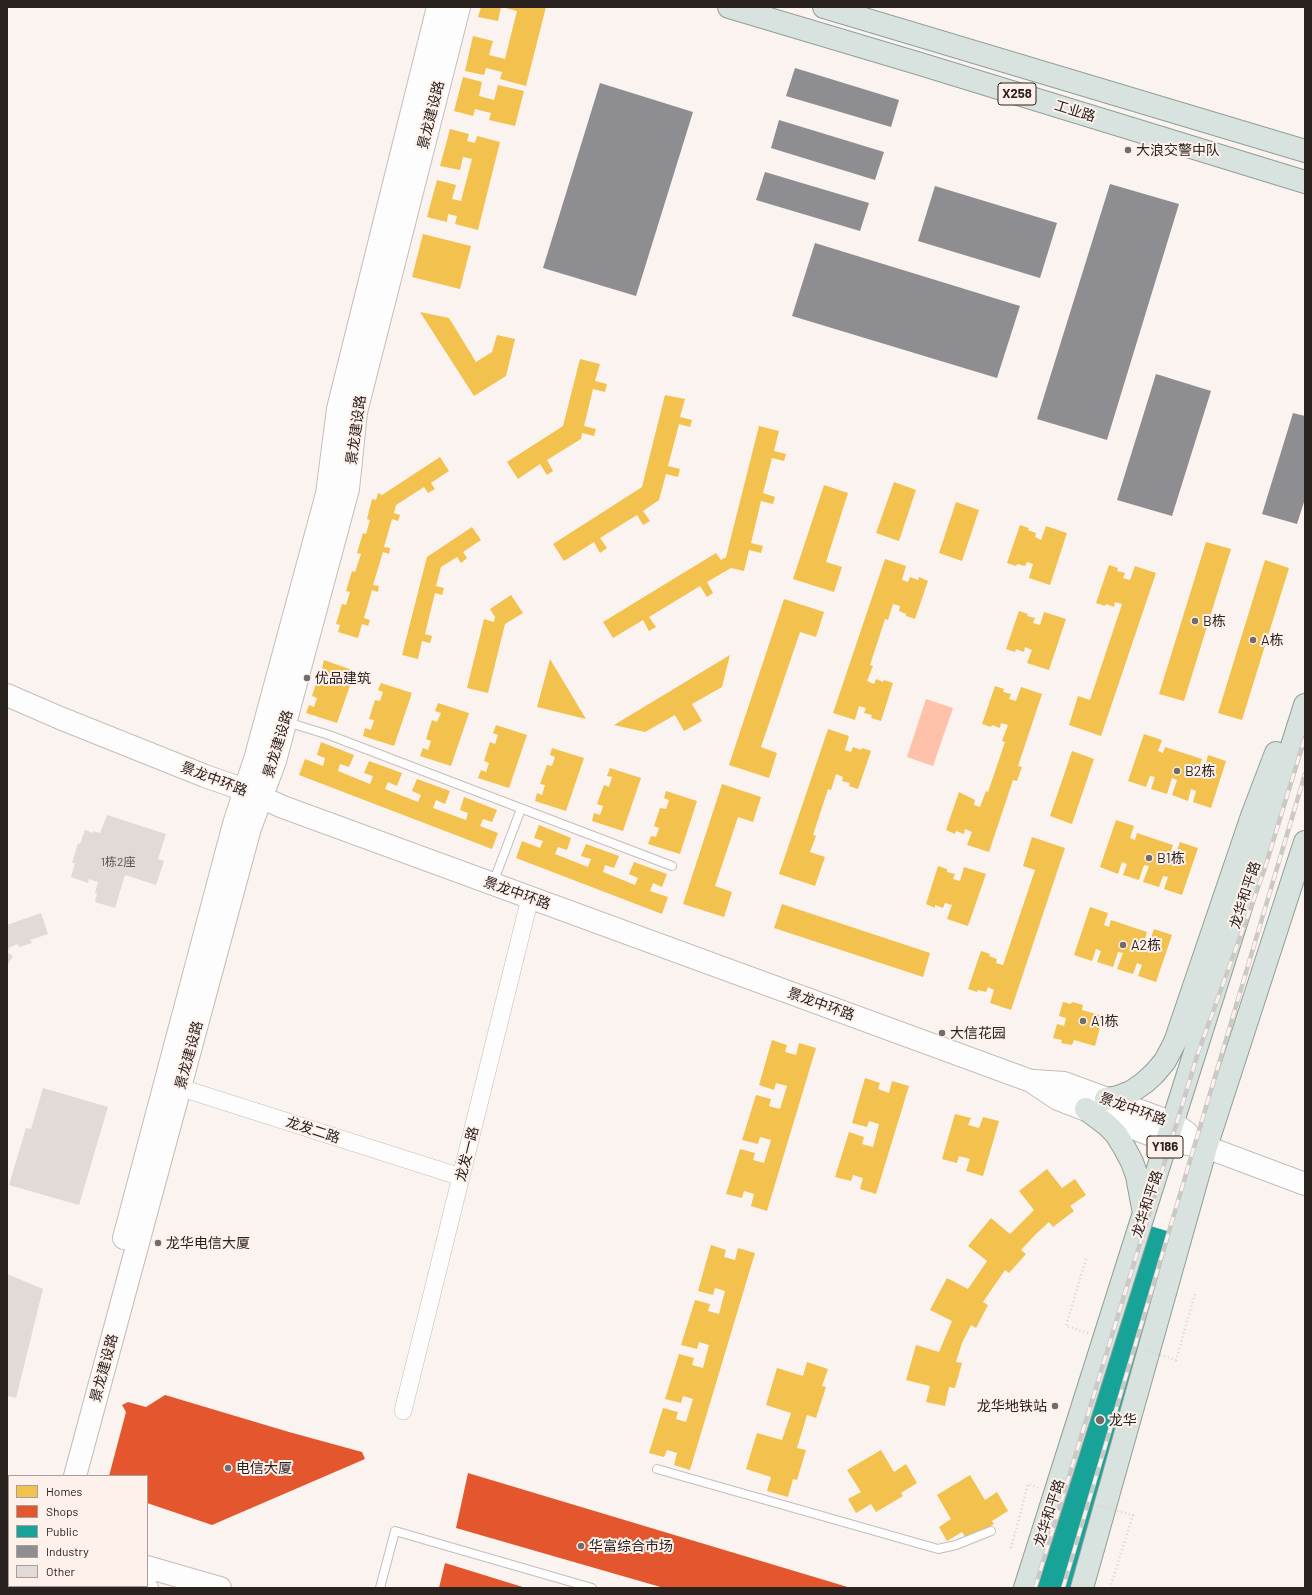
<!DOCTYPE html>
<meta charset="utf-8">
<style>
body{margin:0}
#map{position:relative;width:1312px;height:1595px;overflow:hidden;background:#faf3f0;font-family:Barlow,sans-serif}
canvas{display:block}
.frame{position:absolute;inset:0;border:8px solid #2a221f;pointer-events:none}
.legend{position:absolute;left:8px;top:1475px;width:140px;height:112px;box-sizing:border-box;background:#fef1ec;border:1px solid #a99e9a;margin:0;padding:5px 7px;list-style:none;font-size:12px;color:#2a221f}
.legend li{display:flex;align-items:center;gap:8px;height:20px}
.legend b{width:20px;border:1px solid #a99e9a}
</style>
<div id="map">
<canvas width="1312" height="1595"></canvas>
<div class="frame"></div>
<ul class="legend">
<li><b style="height:11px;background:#f2c14e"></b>Homes</li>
<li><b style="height:11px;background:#e4572e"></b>Shops</li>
<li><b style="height:11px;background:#17a398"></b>Public</li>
<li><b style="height:11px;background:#8d8d92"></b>Industry</li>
<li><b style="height:11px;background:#e2dad7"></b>Other</li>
</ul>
</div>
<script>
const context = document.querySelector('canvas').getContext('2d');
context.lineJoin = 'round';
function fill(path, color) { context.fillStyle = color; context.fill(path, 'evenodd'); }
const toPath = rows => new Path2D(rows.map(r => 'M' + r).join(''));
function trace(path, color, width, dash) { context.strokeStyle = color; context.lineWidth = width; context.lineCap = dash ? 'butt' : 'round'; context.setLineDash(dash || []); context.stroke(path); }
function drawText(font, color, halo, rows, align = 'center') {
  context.font = font + ' Barlow,"Noto Sans SC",sans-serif'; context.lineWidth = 4; context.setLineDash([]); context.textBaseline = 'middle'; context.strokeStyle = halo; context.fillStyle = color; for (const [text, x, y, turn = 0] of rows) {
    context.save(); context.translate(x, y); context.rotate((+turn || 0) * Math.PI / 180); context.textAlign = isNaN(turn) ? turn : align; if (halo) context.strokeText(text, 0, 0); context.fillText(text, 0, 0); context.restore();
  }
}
const water = toPath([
 [926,699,953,708,933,766,907,757]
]);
const homes = toPath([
 [481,7,501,7,498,21,478,17],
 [502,7,546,7,526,86,500,79,502,72,486,68,484,75,465,71,473,36,493,41,489,55,505,59,517,11],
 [463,77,482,82,479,96,494,100,498,85,524,91,515,126,489,120,491,113,475,109,473,116,454,111],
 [450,129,469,134,467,141,475,143,477,136,500,142,478,230,455,224,457,216,448,214,447,222,427,217,437,180,456,185,452,199,461,201,472,159,463,157,460,170,440,166],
 [423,234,471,246,460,289,412,277],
 [420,312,449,318,476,362,492,352,497,335,515,339,506,376,474,396],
 [580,359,600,364,595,381,607,384,605,392,593,389,584,426,596,429,594,436,582,433,581,439,547,460,553,471,547,475,540,464,518,479,507,462,563,426],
 [665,395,685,399,680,417,692,420,690,427,679,424,668,466,680,469,678,477,666,474,659,500,643,511,650,521,643,525,637,515,600,538,607,548,600,553,594,542,564,561,553,544,642,487],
 [759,426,779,431,774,451,786,454,784,461,772,458,763,493,775,497,773,504,761,501,751,543,763,546,761,553,749,550,744,571,731,568,707,582,713,593,707,597,700,586,649,617,656,627,649,631,643,620,613,638,603,622,716,553,721,560,726,557],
 [440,457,449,471,431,483,435,489,428,493,424,487,396,505,394,513,400,515,398,521,392,519,384,547,390,548,389,554,383,552,373,585,379,586,378,592,372,590,364,618,370,620,368,626,362,624,358,638,338,632,340,625,336,624,342,604,346,605,350,592,346,591,352,571,355,572,361,554,357,553,363,533,366,534,370,520,367,519,372,499,376,500,378,493,382,495],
 [894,482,916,490,899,541,876,533],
 [824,485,848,493,826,562,842,567,834,592,793,579],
 [956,502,979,510,962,561,939,553],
 [1020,525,1029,528,1028,530,1036,533,1035,537,1041,540,1046,526,1067,533,1050,585,1029,578,1033,564,1027,562,1025,566,1017,564,1016,566,1007,563],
 [472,527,481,540,463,552,467,558,461,563,457,557,441,567,436,586,444,588,442,595,435,593,425,634,432,636,430,643,422,641,418,659,402,655,427,557],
 [1206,542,1231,549,1184,701,1159,694],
 [885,559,906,566,902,580,908,582,910,577,918,580,919,577,928,581,915,619,906,616,906,614,899,611,900,606,893,604,888,620,885,619,870,665,873,666,867,681,874,684,876,679,883,682,884,680,893,683,881,721,871,718,872,715,864,713,866,708,859,706,855,720,833,713],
 [1265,560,1289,568,1242,720,1218,713],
 [1109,565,1118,568,1117,571,1125,573,1123,578,1130,580,1135,566,1156,573,1101,736,1069,725,1078,696,1090,700,1122,604,1115,602,1114,607,1106,604,1105,606,1096,603],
 [511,595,523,613,505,624,488,693,467,688,484,619,494,622,495,617,490,609],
 [784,599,824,612,816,637,800,632,761,747,777,753,769,778,729,765],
 [1019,611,1028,614,1027,616,1035,618,1033,623,1040,625,1044,612,1066,619,1049,670,1027,663,1032,650,1025,647,1024,652,1016,649,1015,652,1006,649],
 [730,655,722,687,692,704,702,721,684,731,675,715,645,732,614,725],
 [550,659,586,719,537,707],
 [324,660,355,671,337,723,306,713,309,705,314,707,317,698,312,696,318,677,323,679,327,670,322,668],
 [381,683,412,693,394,746,363,736,365,728,371,730,374,720,369,719,375,700,380,701,383,692,378,690],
 [995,686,1004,689,1003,692,1011,694,1009,699,1016,701,1021,687,1042,694,1018,766,1022,767,1017,781,1013,780,989,852,967,845,972,832,965,829,964,834,956,831,955,834,946,830,959,792,975,800,974,805,980,807,986,791,988,792,1005,742,1002,741,1008,725,1001,723,1000,728,992,725,991,727,982,724],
 [438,703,469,713,451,766,420,756,423,748,428,750,431,741,426,739,432,720,437,722,441,713,435,711],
 [496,725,527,735,509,788,478,778,481,770,486,772,489,763,484,761,490,742,495,744,498,735,493,733],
 [828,729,849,736,845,750,851,752,853,747,861,750,862,748,871,751,858,789,849,786,850,783,842,781,843,777,836,774,831,790,828,789,813,835,816,836,810,852,825,857,815,886,779,874],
 [1144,734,1162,740,1158,751,1163,753,1165,747,1202,759,1200,765,1205,767,1208,755,1226,761,1211,808,1193,802,1196,791,1191,789,1188,801,1172,795,1177,780,1172,778,1167,794,1151,789,1155,777,1150,776,1146,787,1128,781],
 [321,742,354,755,349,767,340,764,338,771,370,784,373,776,364,773,369,761,402,773,397,786,388,782,385,789,418,802,421,795,412,791,417,779,450,791,445,804,436,800,433,808,466,820,468,813,460,810,464,797,497,810,492,822,483,819,480,826,498,833,492,849,299,775,305,759,323,766,325,758,317,755],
 [552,748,584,758,566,811,535,801,537,793,542,795,545,785,540,784,547,765,552,766,555,757,550,755],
 [1072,751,1094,759,1072,824,1050,816],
 [610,768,641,778,623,831,592,821,594,813,600,815,603,806,597,804,604,785,609,787,612,777,607,776],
 [722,784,761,797,753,822,738,817,715,886,732,892,724,917,683,904],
 [666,791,697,801,680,854,648,844,651,836,656,837,659,828,654,826,660,808,666,809,669,800,664,798],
 [1116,820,1134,826,1130,838,1135,840,1137,833,1173,845,1171,851,1176,853,1180,842,1198,848,1182,895,1164,889,1168,877,1163,876,1159,887,1143,882,1149,866,1144,865,1139,880,1123,875,1127,864,1122,862,1118,874,1100,867],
 [539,825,571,838,567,850,558,847,555,854,588,867,591,859,581,856,586,844,619,856,614,868,605,865,603,872,635,885,638,878,629,874,634,862,667,874,662,887,653,883,650,891,668,897,662,914,516,858,522,841,540,848,543,841,534,838],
 [1032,837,1065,848,1011,1010,990,1003,994,990,988,987,986,992,978,990,977,992,968,989,981,951,990,954,989,956,997,959,996,963,1003,965,1035,870,1023,866],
 [938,866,947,869,947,872,955,874,953,879,960,881,964,867,986,874,968,926,947,919,952,905,945,903,943,908,935,905,935,908,926,904],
 [782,904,930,953,923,977,774,928],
 [1090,907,1108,913,1104,925,1109,927,1111,920,1147,932,1145,939,1150,940,1154,929,1172,935,1156,982,1138,976,1142,965,1137,963,1133,974,1117,969,1123,953,1118,952,1113,967,1097,962,1101,951,1096,949,1092,961,1074,955],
 [1063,1002,1071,1004,1072,1002,1083,1005,1082,1010,1103,1016,1095,1046,1074,1040,1072,1045,1061,1043,1062,1040,1053,1038,1057,1024,1064,1026,1066,1018,1059,1016],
 [772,1040,787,1045,785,1052,796,1055,799,1043,816,1048,767,1211,751,1206,754,1194,744,1191,742,1198,726,1194,740,1149,755,1153,753,1160,764,1163,771,1140,760,1137,758,1144,742,1140,756,1095,771,1099,769,1106,780,1109,787,1086,776,1083,774,1090,759,1085],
 [865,1078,880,1083,878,1089,889,1093,892,1081,909,1086,876,1194,860,1189,863,1178,853,1175,851,1181,835,1177,849,1132,864,1137,862,1144,873,1147,879,1124,869,1121,867,1127,852,1123],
 [955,1114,971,1118,968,1125,979,1128,983,1117,999,1121,983,1176,966,1171,970,1159,959,1156,957,1163,942,1159],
 [1047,1169,1062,1188,1075,1179,1086,1195,1070,1206,1074,1211,1053,1227,1049,1222,1035,1235,1021,1250,1026,1254,1009,1273,1005,1270,983,1302,988,1305,976,1328,971,1325,962,1343,956,1362,962,1363,955,1388,949,1387,945,1406,926,1402,930,1386,906,1380,916,1345,939,1352,952,1321,930,1310,947,1278,968,1289,987,1261,968,1246,991,1218,1010,1234,1034,1210,1019,1191],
 [711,1245,726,1250,724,1257,735,1260,738,1248,755,1253,690,1470,674,1465,677,1453,667,1450,664,1457,649,1453,663,1408,678,1412,676,1419,686,1422,693,1399,683,1396,681,1403,665,1399,679,1354,694,1358,692,1365,703,1368,709,1345,699,1342,697,1349,681,1345,695,1300,710,1304,708,1311,719,1314,725,1291,715,1288,713,1295,698,1291],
 [807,1362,828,1369,822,1386,826,1387,816,1418,807,1415,797,1448,806,1450,797,1480,793,1479,788,1497,767,1491,771,1477,746,1469,757,1433,782,1440,791,1413,766,1405,777,1368,803,1376],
 [881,1450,894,1472,906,1464,917,1483,901,1493,903,1496,876,1512,871,1504,856,1513,848,1499,861,1492,847,1470],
 [970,1475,985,1500,997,1492,1008,1511,992,1521,994,1524,967,1540,962,1532,947,1541,939,1527,951,1519,937,1495]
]);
const shops = toPath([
 [165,1395,289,1432,362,1452,365,1459,212,1525,147,1503,147,1476,109,1476,126,1412,122,1405,128,1402,146,1407],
 [468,1473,851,1588,664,1588,456,1528],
 [445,1563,526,1588,439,1588]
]);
const public = toPath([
 [1134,1221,1180,1235,1074,1588,1024,1588]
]);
const industry = toPath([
 [795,68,899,100,891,127,786,96],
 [600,83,693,112,636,296,543,268],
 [779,120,884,152,875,180,771,148],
 [765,172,869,203,860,231,756,200],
 [1110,184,1179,204,1107,440,1037,419],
 [935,186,1057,223,1040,278,918,241],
 [815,243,1020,306,997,378,792,316],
 [1156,374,1211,391,1172,516,1117,500],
 [1293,413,1305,416,1305,499,1297,524,1262,514]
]);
const building = toPath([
 [107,815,166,834,158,859,164,861,156,885,125,875,115,908,95,902,97,893,95,893,98,882,89,879,88,883,71,877,75,863,72,863,78,843,80,844,85,830,93,833,93,831,100,833],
 [41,913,48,934,30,940,32,943,19,947,18,944,10,947,7,952,13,956,7,966,7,925],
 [43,1088,108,1107,79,1205,9,1185,26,1128,31,1129],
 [7,1274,43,1289,16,1398,7,1396]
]);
const path = toPath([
 [1086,1259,1066,1326,1088,1333],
 [1011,1548,1028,1484,1039,1488]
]);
const lane = toPath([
 [287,722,329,735,672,866],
 [493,883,521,809],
 [657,1469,938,1549,956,1545,991,1531],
 [380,1588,395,1531,592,1588]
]);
const street = toPath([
 [169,1084,461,1177],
 [403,1411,530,898]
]);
const secondary = toPath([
 [7,695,60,718,205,776,245,790,283,807,1031,1081,1058,1099,1167,1141,1206,1147,1305,1184],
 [1034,1081,1064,1083,1173,1123,1187,1133],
 [124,1238,234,824,256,756,327,494,338,409,438,7],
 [75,1476,250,828,275,761,348,489,356,412,459,7],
 [7,1528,9,1529],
 [7,1549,9,1550],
 [147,1567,220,1588],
 [141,1586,147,1588],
 [25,1588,26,1586],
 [44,1588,45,1586]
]);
const primary = toPath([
 [729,7,917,63,1305,182],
 [824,7,1305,151],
 [1106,1099,1118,1097,1131,1092,1144,1083,1154,1074,1165,1061,1175,1042,1252,816,1276,753],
 [1086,1109,1107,1125,1116,1134,1124,1147,1132,1162,1137,1176,1143,1208],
 [1025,1588,1305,705],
 [1082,1588,1206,1147,1305,842]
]);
const rail = toPath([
 [1035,1588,1198,1053,1264,871,1305,737],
 [1063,1588,1305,774]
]);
const pathBridge = toPath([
 [1145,1350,1176,1360,1195,1294],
 [1098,1506,1133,1515,1110,1588]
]);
const markers = [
 [1128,150,4,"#736b68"],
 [1195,621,4,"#736b68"],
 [1253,640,4,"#736b68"],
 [307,678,4,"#736b68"],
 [1177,771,4,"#736b68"],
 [1149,858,4,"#736b68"],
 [1123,945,4,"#736b68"],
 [1083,1021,4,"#736b68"],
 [942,1033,4,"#736b68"],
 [158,1243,4,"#736b68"],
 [1055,1406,4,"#736b68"],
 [1100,1420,5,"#736b68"],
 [228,1468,4,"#736b68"],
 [581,1546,4,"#736b68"]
];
const numberNames = [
 ["1栋2座",118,862]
];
const shields = [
 [1017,94,38],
 [1165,1147,36]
];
const shieldNames = [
 ["X258",1017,94],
 ["Y186",1165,1147]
];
const streetNames = [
 ["工业路",1075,111,17],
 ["景龙建设路",431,115,-76],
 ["景龙建设路",356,430,-82],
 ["景龙建设路",278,744,-73],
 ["景龙中环路",214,779,21],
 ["景龙中环路",517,893,20],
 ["龙华和平路",1245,895,-72],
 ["景龙中环路",821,1004,20],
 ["景龙建设路",189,1055,-75],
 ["景龙中环路",1133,1109,20],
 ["龙发二路",313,1130,18],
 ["龙发一路",467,1154,-76],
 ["龙华和平路",1147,1204,-72],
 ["景龙建设路",104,1368,-75],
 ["龙华和平路",1049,1513,-72]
];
const poiNames = [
 ["大浪交警中队",1136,150],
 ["B栋",1203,621],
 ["A栋",1261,640],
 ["优品建筑",315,678],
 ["B2栋",1185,771],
 ["B1栋",1157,858],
 ["A2栋",1131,945],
 ["A1栋",1091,1021],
 ["大信花园",950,1033],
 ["龙华电信大厦",166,1243],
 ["龙华地铁站",1047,1406,"right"],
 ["龙华",1109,1420],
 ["电信大厦",236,1468],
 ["华富综合市场",589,1546]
];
fill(water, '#fec2aa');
fill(homes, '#f2c14e');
fill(shops, '#e4572e');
fill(public, '#17a398');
fill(industry, '#8d8d92');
fill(building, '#e2dad7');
trace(lane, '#c4bdba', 10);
trace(street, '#c4bdba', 18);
trace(secondary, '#c4bdba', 24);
trace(primary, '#909f99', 24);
trace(path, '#d6d4d3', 2.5, [1, 3]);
trace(lane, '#fefdfd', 8);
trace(street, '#fefdfd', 17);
trace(secondary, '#fefdfd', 22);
trace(primary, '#d8e2de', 22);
trace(rail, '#cbc9c8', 4.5);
trace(rail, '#fef1ec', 3, [9]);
trace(pathBridge, '#d6d4d3', 2.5, [1, 3]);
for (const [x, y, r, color] of markers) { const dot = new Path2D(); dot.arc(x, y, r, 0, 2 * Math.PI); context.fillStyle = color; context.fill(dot); trace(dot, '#fef1ec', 1.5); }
drawText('12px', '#5a524f', null, numberNames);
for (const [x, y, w] of shields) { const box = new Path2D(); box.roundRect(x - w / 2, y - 11, w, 22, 3); context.fillStyle = '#fef1ec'; context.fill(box); trace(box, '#2a221f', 1); }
drawText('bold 13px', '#2a221f', null, shieldNames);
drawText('14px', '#2a221f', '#fef1ec', streetNames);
drawText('14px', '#2a221f', '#fef1ec', poiNames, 'left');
</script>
